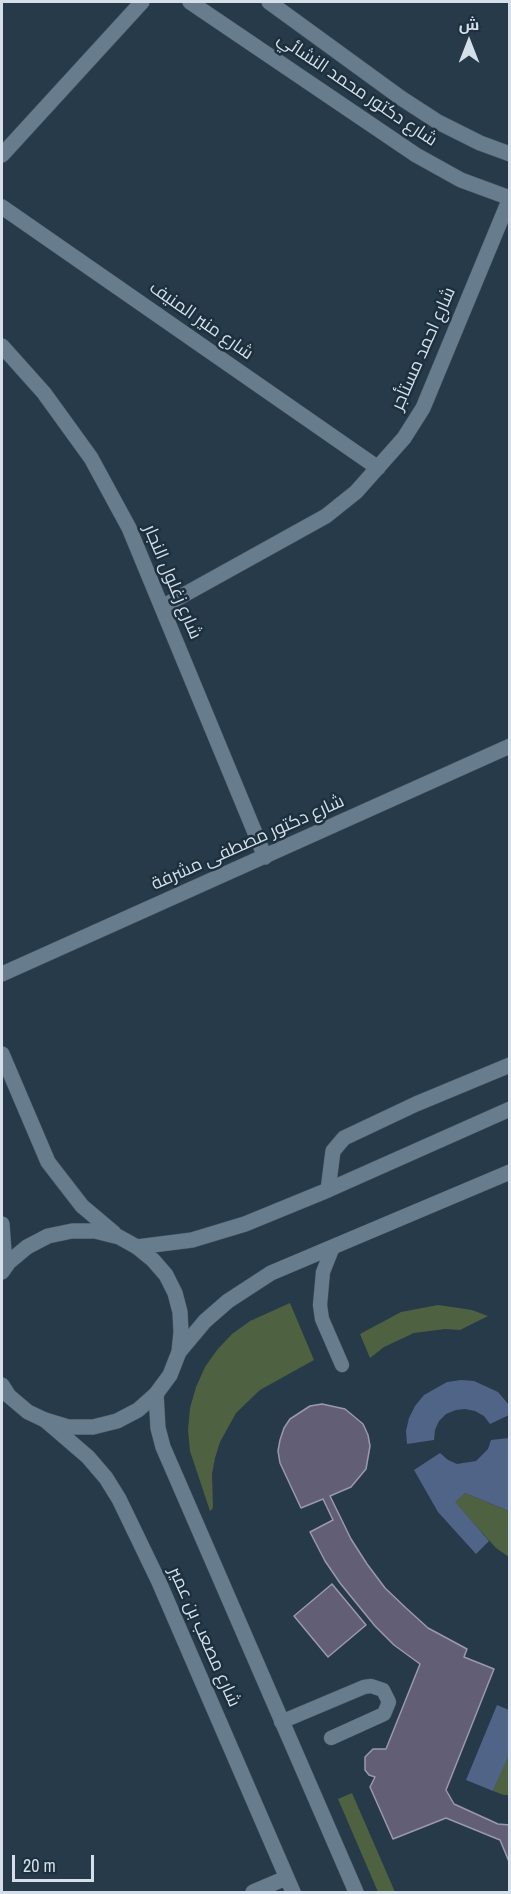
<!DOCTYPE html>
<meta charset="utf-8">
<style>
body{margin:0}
#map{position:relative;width:511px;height:1894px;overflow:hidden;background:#273a49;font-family:"Archivo Narrow",Cairo,sans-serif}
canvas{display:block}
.frame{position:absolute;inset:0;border:3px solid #d4dfe9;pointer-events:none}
.north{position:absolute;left:439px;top:12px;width:60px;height:60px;-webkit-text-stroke:4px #1d303e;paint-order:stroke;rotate:0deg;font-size:16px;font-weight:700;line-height:24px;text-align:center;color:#d4dfe9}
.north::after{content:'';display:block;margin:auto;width:21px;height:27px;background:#d4dfe9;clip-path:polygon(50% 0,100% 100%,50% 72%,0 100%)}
.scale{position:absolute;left:12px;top:1855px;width:82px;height:27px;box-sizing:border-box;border:3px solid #d4dfe9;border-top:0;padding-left:8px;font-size:18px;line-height:21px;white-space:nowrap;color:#d4dfe9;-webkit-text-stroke:4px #1d303e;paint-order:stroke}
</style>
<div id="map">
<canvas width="511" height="1894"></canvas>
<div class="frame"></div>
<div class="north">ش</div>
<div class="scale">20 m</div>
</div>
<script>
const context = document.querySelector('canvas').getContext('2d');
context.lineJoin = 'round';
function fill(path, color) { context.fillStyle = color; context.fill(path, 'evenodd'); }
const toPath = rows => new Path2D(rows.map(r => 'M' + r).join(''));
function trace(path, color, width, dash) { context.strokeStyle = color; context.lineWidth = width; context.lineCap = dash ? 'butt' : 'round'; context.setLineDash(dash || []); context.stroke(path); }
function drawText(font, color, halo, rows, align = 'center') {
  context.font = font + ' "Archivo Narrow",Cairo,sans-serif'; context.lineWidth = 5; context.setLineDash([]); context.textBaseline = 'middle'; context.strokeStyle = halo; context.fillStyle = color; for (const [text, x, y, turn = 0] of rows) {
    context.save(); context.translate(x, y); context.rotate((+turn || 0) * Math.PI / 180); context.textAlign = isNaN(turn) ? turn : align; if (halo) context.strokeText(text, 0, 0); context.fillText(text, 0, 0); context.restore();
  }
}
const green = toPath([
 [290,1303,314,1360,260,1390,236,1413,220,1442,215,1458,212,1474,213,1508,210,1511,190,1451,188,1430,190,1408,196,1387,205,1367,217,1350,232,1334,250,1321],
 [438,1305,472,1310,488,1316,460,1330,445,1329,414,1333,384,1347,370,1358,360,1334,401,1312],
 [465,1493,509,1511,509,1557,496,1548,454,1502],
 [509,1752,509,1795,504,1795,493,1791],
 [352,1793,395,1892,378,1892,338,1799]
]);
const water = toPath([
 [461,1380,474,1381,498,1392,509,1405,509,1415,490,1424,484,1416,475,1411,465,1409,456,1410,446,1414,439,1421,435,1430,434,1440,407,1444,406,1431,409,1418,415,1406,424,1395,447,1382],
 [509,1438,509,1511,465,1493,455,1502,489,1541,476,1554,438,1512,414,1470,440,1453,448,1460,457,1464,476,1461,488,1449,491,1440],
 [497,1705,509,1710,510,1752,493,1791,466,1780]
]);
const building = toPath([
 [322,1404,345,1409,363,1424,368,1435,370,1446,366,1469,351,1487,330,1496,351,1539,367,1564,385,1588,406,1608,428,1628,467,1649,464,1657,494,1669,446,1790,454,1804,498,1824,510,1825,510,1864,500,1840,446,1818,393,1839,370,1787,375,1777,369,1775,365,1770,365,1757,373,1749,386,1749,420,1664,394,1645,375,1626,340,1583,325,1561,310,1532,333,1520,323,1499,301,1508,280,1463,278,1451,280,1440,284,1428,290,1419,310,1406,322,1404],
 [332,1584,366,1625,328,1657,294,1616,332,1584]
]);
const service = toPath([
 [333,1247,323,1272,320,1305,322,1319,342,1365],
 [281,1722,364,1687,371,1686,383,1690,389,1702,384,1714,331,1738]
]);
const minor = toPath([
 [190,2,416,155,461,180,510,198],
 [269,2,401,98,438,122,480,143,510,154],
 [2,155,142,2],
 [2,207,378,468],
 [2,346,44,393,91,458,129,528,265,857],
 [162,607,326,516,356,492,404,438,423,408,510,198],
 [2,974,510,746],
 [328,1190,333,1151,344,1138,416,1104,510,1065],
 [137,1247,192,1240,245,1224,328,1190,510,1109],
 [179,1352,205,1321,228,1301,271,1273,510,1172],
 [156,1394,158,1428,163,1447,356,1892],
 [45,1420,88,1457,106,1478,119,1499,159,1582,293,1892],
 [253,1892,286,1878]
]);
const tertiary = toPath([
 [2,1054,48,1162,82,1206,114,1233],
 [2,1224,4,1251,2,1260],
 [2,1272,9,1262,27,1247,48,1236,72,1231,95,1231,119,1237,137,1247,153,1260,166,1275,175,1293,180,1312,181,1332,179,1352,170,1375,156,1394,138,1410,117,1421,93,1427,68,1427,45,1420,28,1412,9,1396,2,1385]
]);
const streetNames = [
 ["شارع دكتور محمد النشائي",357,90,34],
 ["شارع منير المنيف",201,321,35],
 ["شارع احمد مستأجر",424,349,-66],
 ["شارع زغلول النجار",172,582,67],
 ["شارع دكتور مصطفى مشرفة",248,843,-24],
 ["شارع مصعب بن عمير",204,1637,66]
];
fill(green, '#4e6140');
fill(water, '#506487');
fill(building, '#615e75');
trace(building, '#9b98b1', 1.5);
trace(service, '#455663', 15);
trace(minor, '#455663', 16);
trace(tertiary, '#455663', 16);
trace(service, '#677c8d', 14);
trace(minor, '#677c8d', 15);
trace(tertiary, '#677c8d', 15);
drawText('18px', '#d4dfe9', '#1d303e', streetNames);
</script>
